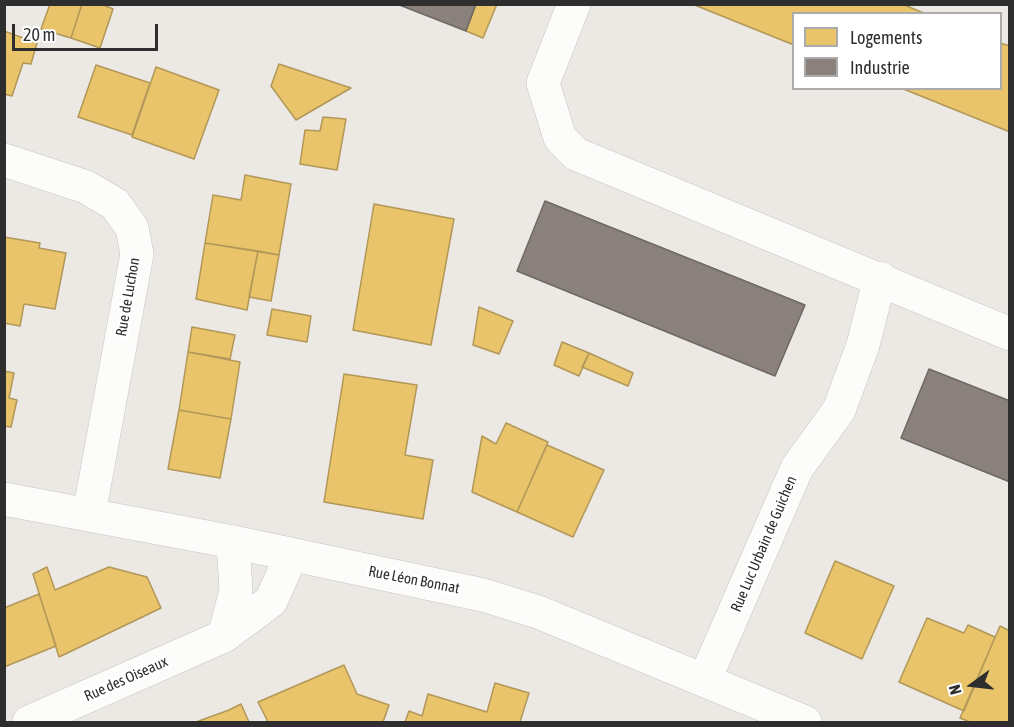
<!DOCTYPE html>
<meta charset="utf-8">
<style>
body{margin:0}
#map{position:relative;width:1014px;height:727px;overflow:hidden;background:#ece8e4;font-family:"Asap Condensed",sans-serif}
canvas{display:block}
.frame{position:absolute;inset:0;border:6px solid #2e2e2e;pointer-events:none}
.legend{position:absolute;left:792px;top:12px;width:210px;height:78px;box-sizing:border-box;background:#fff;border:2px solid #ababab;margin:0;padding:8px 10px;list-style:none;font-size:18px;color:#2e2e2e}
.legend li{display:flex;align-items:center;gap:12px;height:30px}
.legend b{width:30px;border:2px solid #ababab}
.north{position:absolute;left:942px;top:655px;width:60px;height:60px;-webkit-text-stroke:4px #fff;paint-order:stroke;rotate:255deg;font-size:16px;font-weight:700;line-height:24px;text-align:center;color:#2e2e2e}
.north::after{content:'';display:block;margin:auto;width:21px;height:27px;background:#2e2e2e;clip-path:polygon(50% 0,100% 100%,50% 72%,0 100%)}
.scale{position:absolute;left:12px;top:24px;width:146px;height:27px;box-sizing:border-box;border:3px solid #2e2e2e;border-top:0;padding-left:8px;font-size:18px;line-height:21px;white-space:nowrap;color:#2e2e2e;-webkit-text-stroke:4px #fff;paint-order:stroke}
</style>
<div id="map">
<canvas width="1014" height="727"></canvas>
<div class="frame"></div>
<ul class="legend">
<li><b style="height:16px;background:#e9c46a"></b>Logements</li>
<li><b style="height:16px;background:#8a817c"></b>Industrie</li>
</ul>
<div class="north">N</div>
<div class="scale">20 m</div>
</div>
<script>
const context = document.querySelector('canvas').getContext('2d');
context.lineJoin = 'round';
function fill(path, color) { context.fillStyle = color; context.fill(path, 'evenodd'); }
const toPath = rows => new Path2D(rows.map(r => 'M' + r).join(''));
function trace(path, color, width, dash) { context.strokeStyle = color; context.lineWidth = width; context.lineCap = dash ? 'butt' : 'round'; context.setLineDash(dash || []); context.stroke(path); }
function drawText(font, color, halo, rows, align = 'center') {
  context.font = font + ' "Asap Condensed",sans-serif'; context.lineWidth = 6; context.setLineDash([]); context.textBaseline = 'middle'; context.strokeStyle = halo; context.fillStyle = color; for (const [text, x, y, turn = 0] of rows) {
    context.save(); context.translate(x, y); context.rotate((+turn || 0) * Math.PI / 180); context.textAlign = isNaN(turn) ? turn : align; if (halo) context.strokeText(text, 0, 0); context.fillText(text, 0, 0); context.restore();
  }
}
const homes = toPath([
 [50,4,82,4,71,38,41,29,50,4],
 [82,4,101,4,113,9,100,48,71,38,82,4],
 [476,4,497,4,483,38,466,31,476,4],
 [692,4,902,4,926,14,794,14,794,45,692,4],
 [4,31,37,43,31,64,23,63,12,96,4,94,4,31],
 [1000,43,1010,46,1010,132,901,88,1000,88,1000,43],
 [279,64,351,88,296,120,271,86,279,64],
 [96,65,150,83,132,135,78,117,96,65],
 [156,67,219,90,194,159,132,137,156,67],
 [323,117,346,119,337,170,300,164,305,130,320,131,323,117],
 [245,175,291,184,279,255,205,243,213,195,241,200,245,175],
 [374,204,454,219,431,345,353,330,374,204],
 [4,237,40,243,39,248,66,253,55,309,24,304,20,326,4,323,4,237],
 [205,243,258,251,247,310,196,299,205,243],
 [258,251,279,255,271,301,249,297,258,251],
 [479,307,513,321,499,354,473,345,479,307],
 [272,309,311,316,307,342,267,335,272,309],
 [192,327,235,335,230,359,188,352,192,327],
 [562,342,589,353,579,376,554,365,562,342],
 [188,352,240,362,231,419,179,410,188,352],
 [589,353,633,373,628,386,582,367,589,353],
 [4,371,14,373,9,398,17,400,11,427,4,426,4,371],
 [344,374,417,385,405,455,433,460,423,519,324,502,344,374],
 [179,410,231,419,220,478,168,469,179,410],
 [506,423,548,442,517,512,472,492,482,436,496,444,506,423],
 [547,445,604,470,573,537,517,512,547,445],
 [835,561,894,586,862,659,805,633,835,561],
 [47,567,55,590,109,567,147,577,161,608,59,657,33,574,47,567],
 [39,594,56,646,4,667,4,608,39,594],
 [927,618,964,633,968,625,995,637,964,711,899,682,927,618],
 [1000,626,1010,631,1010,722,970,722,960,718,1000,626],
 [344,665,357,694,389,705,383,722,268,722,258,702,344,665],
 [495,683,529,693,520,722,405,722,409,711,422,716,428,694,487,712,495,683],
 [241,704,249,722,196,722,229,710,241,704]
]);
const industry = toPath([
 [397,4,476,4,466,31,397,4],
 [545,201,805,305,775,376,517,271,545,201],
 [929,369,1010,401,1010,482,901,438,929,369]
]);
const minor = toPath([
 [574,4,543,83,560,138,576,154,1010,334],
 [4,160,86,187,115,204,132,228,137,254,89,514],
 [4,499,233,542,483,595,538,612,805,722],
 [224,636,236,591,233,542],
 [705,679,797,468,839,410,863,345,880,278],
 [29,722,224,636,271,601,291,556]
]);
const streetNames = [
 ["Rue de Luchon",128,297,-80],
 ["Rue Luc Urbain de Guichen",764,544,-67],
 ["Rue Léon Bonnat",414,580,11],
 ["Rue des Oiseaux",126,679,-24]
];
fill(homes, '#e9c46a');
trace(homes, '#b19758', 1.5);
fill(industry, '#8a817c');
trace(industry, '#6e6865', 1.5);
trace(minor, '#c5c4c5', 34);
trace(minor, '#fcfcfb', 33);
drawText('15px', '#2e2e2e', '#fff', streetNames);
</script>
